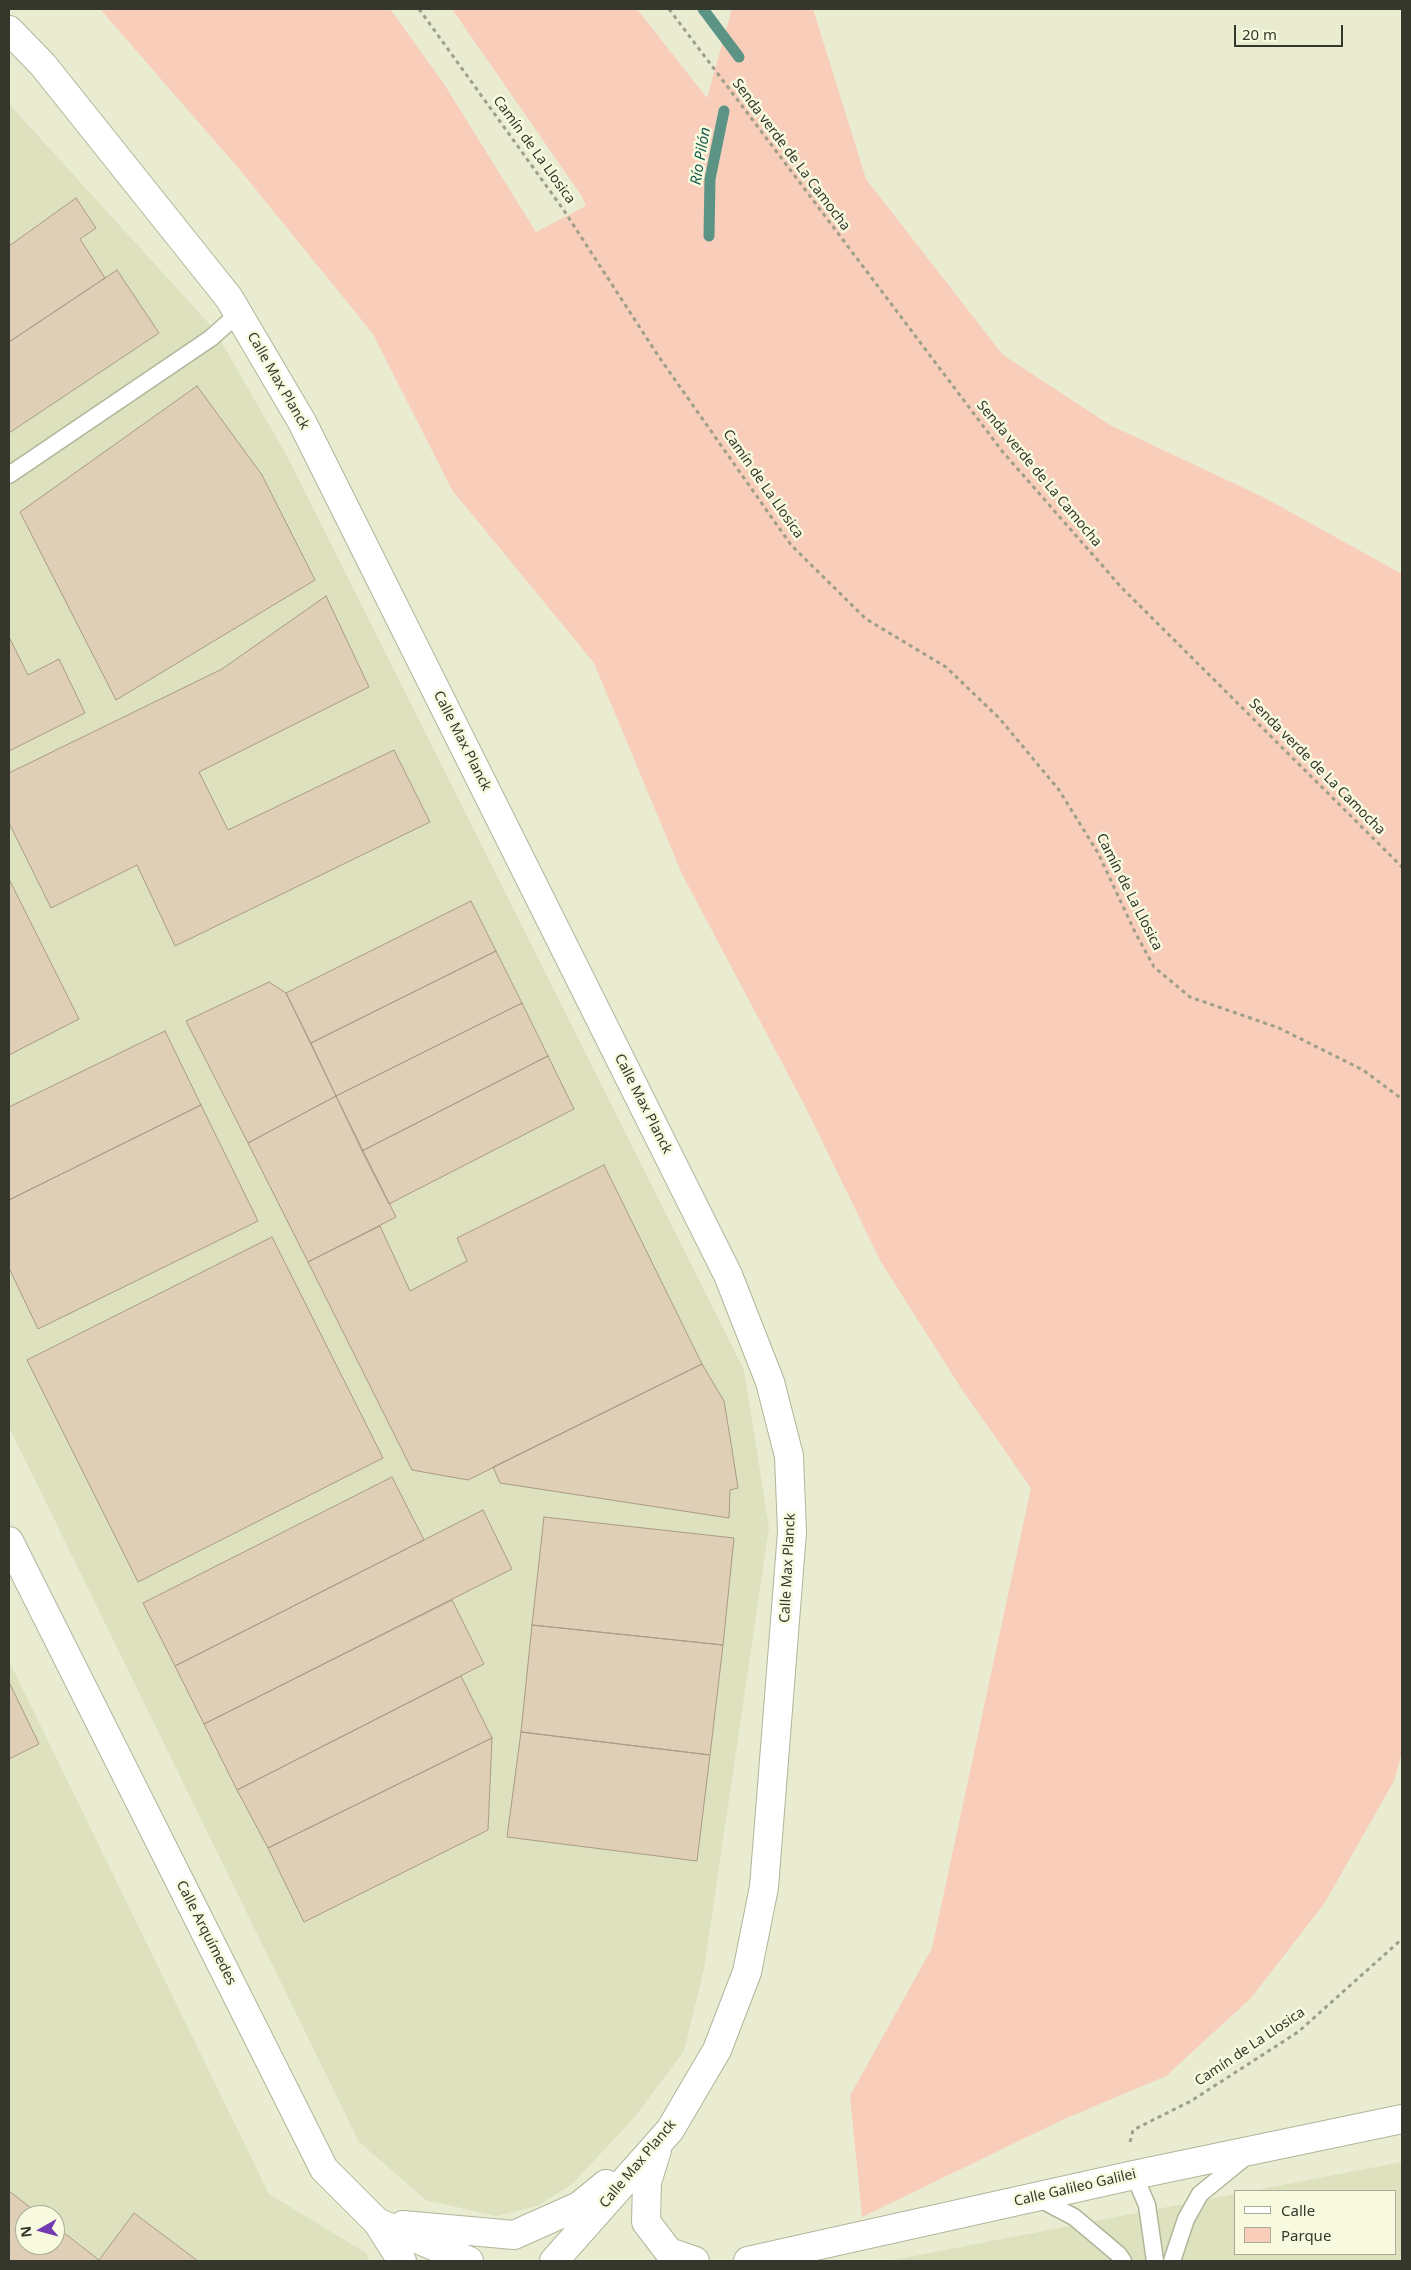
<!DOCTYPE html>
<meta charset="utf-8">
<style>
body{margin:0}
#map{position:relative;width:1411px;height:2270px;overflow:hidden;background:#eaecd1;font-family:"Noto Sans",sans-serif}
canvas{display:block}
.frame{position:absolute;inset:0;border:10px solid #36372c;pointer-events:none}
.legend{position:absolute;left:1234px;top:2190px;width:162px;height:65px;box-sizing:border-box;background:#f7fade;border:1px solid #aaac97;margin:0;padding:6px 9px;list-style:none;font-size:15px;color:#36372c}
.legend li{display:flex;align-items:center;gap:10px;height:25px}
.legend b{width:25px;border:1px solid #aaac97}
.north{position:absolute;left:15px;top:2205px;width:50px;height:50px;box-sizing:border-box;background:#f7fade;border:1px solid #aaac97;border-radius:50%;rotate:263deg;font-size:14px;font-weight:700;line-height:20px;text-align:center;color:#36372c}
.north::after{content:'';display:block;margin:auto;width:18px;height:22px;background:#733ab1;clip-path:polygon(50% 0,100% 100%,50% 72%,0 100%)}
.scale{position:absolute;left:1234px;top:25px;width:109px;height:22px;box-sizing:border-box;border:2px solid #36372c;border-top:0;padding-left:6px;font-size:15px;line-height:18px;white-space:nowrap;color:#36372c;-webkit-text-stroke:4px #f7fade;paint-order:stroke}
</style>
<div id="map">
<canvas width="1411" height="2270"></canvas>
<div class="frame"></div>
<ul class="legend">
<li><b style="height:6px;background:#fff"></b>Calle</li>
<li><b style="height:14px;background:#f8cdba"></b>Parque</li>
</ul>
<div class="north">N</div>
<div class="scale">20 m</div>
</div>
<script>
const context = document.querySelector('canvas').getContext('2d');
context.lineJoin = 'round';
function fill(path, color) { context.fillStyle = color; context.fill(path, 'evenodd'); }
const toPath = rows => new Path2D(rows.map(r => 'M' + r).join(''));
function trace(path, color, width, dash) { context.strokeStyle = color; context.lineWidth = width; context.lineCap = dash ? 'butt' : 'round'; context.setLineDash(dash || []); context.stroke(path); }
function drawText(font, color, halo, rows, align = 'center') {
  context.font = font + ' "Noto Sans",sans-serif'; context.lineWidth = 5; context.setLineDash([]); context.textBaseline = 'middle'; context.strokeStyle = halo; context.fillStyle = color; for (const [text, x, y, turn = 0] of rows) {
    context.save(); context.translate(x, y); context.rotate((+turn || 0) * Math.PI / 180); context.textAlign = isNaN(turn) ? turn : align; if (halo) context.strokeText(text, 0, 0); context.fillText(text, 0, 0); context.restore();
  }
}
const built = toPath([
 [9,104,214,329,287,456,744,1370,769,1528,704,1969,684,2051,634,2118,572,2184,537,2206,496,2216,426,2200,359,2142,9,1427],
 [9,1661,269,2194,366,2253,370,2261,9,2261],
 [25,2215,55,2215,55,2245,25,2245],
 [1402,2162,1402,2261,888,2261,1235,2194,1235,2254,1395,2254,1395,2191,1251,2191]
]);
const green = toPath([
 [100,9,390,9,444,84,536,232,586,206,581,195,452,9,637,9,707,98,732,9,813,9,866,179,1003,355,1110,425,1265,498,1402,574,1402,1752,1394,1781,1324,1904,1251,1998,1166,2076,1062,2120,862,2217,850,2096,932,1948,1031,1488,959,1385,881,1262,805,1106,682,874,594,663,452,490,373,334,240,170]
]);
const stream = toPath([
 [703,9,739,57],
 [709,236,710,179,724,111]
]);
const building = toPath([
 [76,198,96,228,80,239,105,278,9,342,9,246,76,198],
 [117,270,159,333,9,433,9,342,117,270],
 [197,386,262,475,315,580,116,700,20,512,197,386],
 [326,596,369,687,199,772,228,830,394,750,430,822,175,946,137,865,51,908,9,823,9,773,222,669,326,596],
 [9,637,28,675,59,659,85,713,9,751,9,637],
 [9,879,79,1019,9,1055,9,879],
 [471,901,496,951,311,1043,286,993,471,901],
 [496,951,522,1003,336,1096,311,1043,496,951],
 [269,982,286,993,336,1096,248,1143,186,1021,269,982],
 [522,1003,548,1056,362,1151,336,1096,522,1003],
 [165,1031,201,1105,9,1200,9,1107,165,1031],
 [548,1056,574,1109,389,1204,362,1151,548,1056],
 [336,1096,396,1217,308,1262,248,1143,336,1096],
 [201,1105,258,1221,38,1329,9,1268,9,1200,201,1105],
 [604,1165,702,1364,468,1480,412,1470,308,1262,380,1226,410,1291,467,1261,457,1238,604,1165],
 [272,1237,383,1458,138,1582,27,1360,272,1237],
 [702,1364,724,1401,731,1443,738,1488,730,1490,729,1518,500,1483,493,1467,702,1364],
 [392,1477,424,1540,175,1666,143,1603,392,1477],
 [483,1510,512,1569,204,1724,175,1666,483,1510],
 [544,1517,734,1538,723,1645,532,1625,544,1517],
 [452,1600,484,1664,237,1790,204,1724,452,1600],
 [532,1625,723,1645,710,1755,521,1732,532,1625],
 [461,1676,492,1738,268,1848,237,1790,461,1676],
 [9,1682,39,1744,9,1759,9,1682],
 [521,1732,710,1755,697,1861,507,1837,521,1732],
 [492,1738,488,1830,304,1922,268,1848,492,1738],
 [9,2191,40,2215,25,2215,25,2245,55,2245,55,2226,99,2260,134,2213,198,2261,9,2261,9,2191]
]);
const path = toPath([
 [419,9,563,209,659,357,791,545,866,619,946,667,1000,719,1059,790,1098,853,1135,932,1154,967,1190,997,1279,1028,1363,1070,1402,1099],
 [669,9,1002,451,1121,587,1402,867],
 [1130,2142,1133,2130,1191,2101,1298,2032,1402,1939]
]);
const lane = toPath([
 [9,475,211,338,239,313],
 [1134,2175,1147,2205,1155,2261],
 [1036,2197,1074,2217,1118,2254,1123,2261],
 [1172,2261,1186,2219,1200,2194,1248,2155]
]);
const street = toPath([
 [9,30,43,65,229,298,302,422,728,1275,770,1382,789,1456,792,1532,764,1887,747,1972,717,2050,670,2130,554,2261],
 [9,1541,324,2169,377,2222,469,2261],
 [657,2150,647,2182,646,2222,669,2252,695,2261],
 [377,2222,402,2261],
 [403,2225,514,2235,579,2206,606,2184],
 [748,2261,1134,2175,1402,2119]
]);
const streetNames = [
 ["Camín de La Llosica",534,150,54],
 ["Senda verde de La Camocha",791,155,53],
 ["Calle Max Planck",278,381,60],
 ["Senda verde de La Camocha",1039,474,50],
 ["Camín de La Llosica",763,484,55],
 ["Calle Max Planck",462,741,63],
 ["Senda verde de La Camocha",1317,767,45],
 ["Camín de La Llosica",1129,892,63],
 ["Calle Max Planck",643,1104,63],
 ["Calle Max Planck",788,1568,-87],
 ["Calle Arquímedes",206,1933,63],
 ["Camín de La Llosica",1250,2047,-34],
 ["Calle Max Planck",638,2164,-50],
 ["Calle Galileo Galilei",1075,2188,-13]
];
const waterNames = [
 ["Río Pilón",701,156,-80]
];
fill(built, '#dde1be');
fill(green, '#f8cdba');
trace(stream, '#5b9385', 11);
fill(building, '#dfcfb7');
trace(building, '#aa9b84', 1);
trace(lane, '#b2b59a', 19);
trace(street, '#b2b59a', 30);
trace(path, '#9d9f8b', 3, [4, 4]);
trace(lane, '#fff', 16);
trace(street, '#fff', 28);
drawText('14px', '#36372c', '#f7fade', streetNames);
drawText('italic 15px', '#185b50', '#f7fade', waterNames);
</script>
